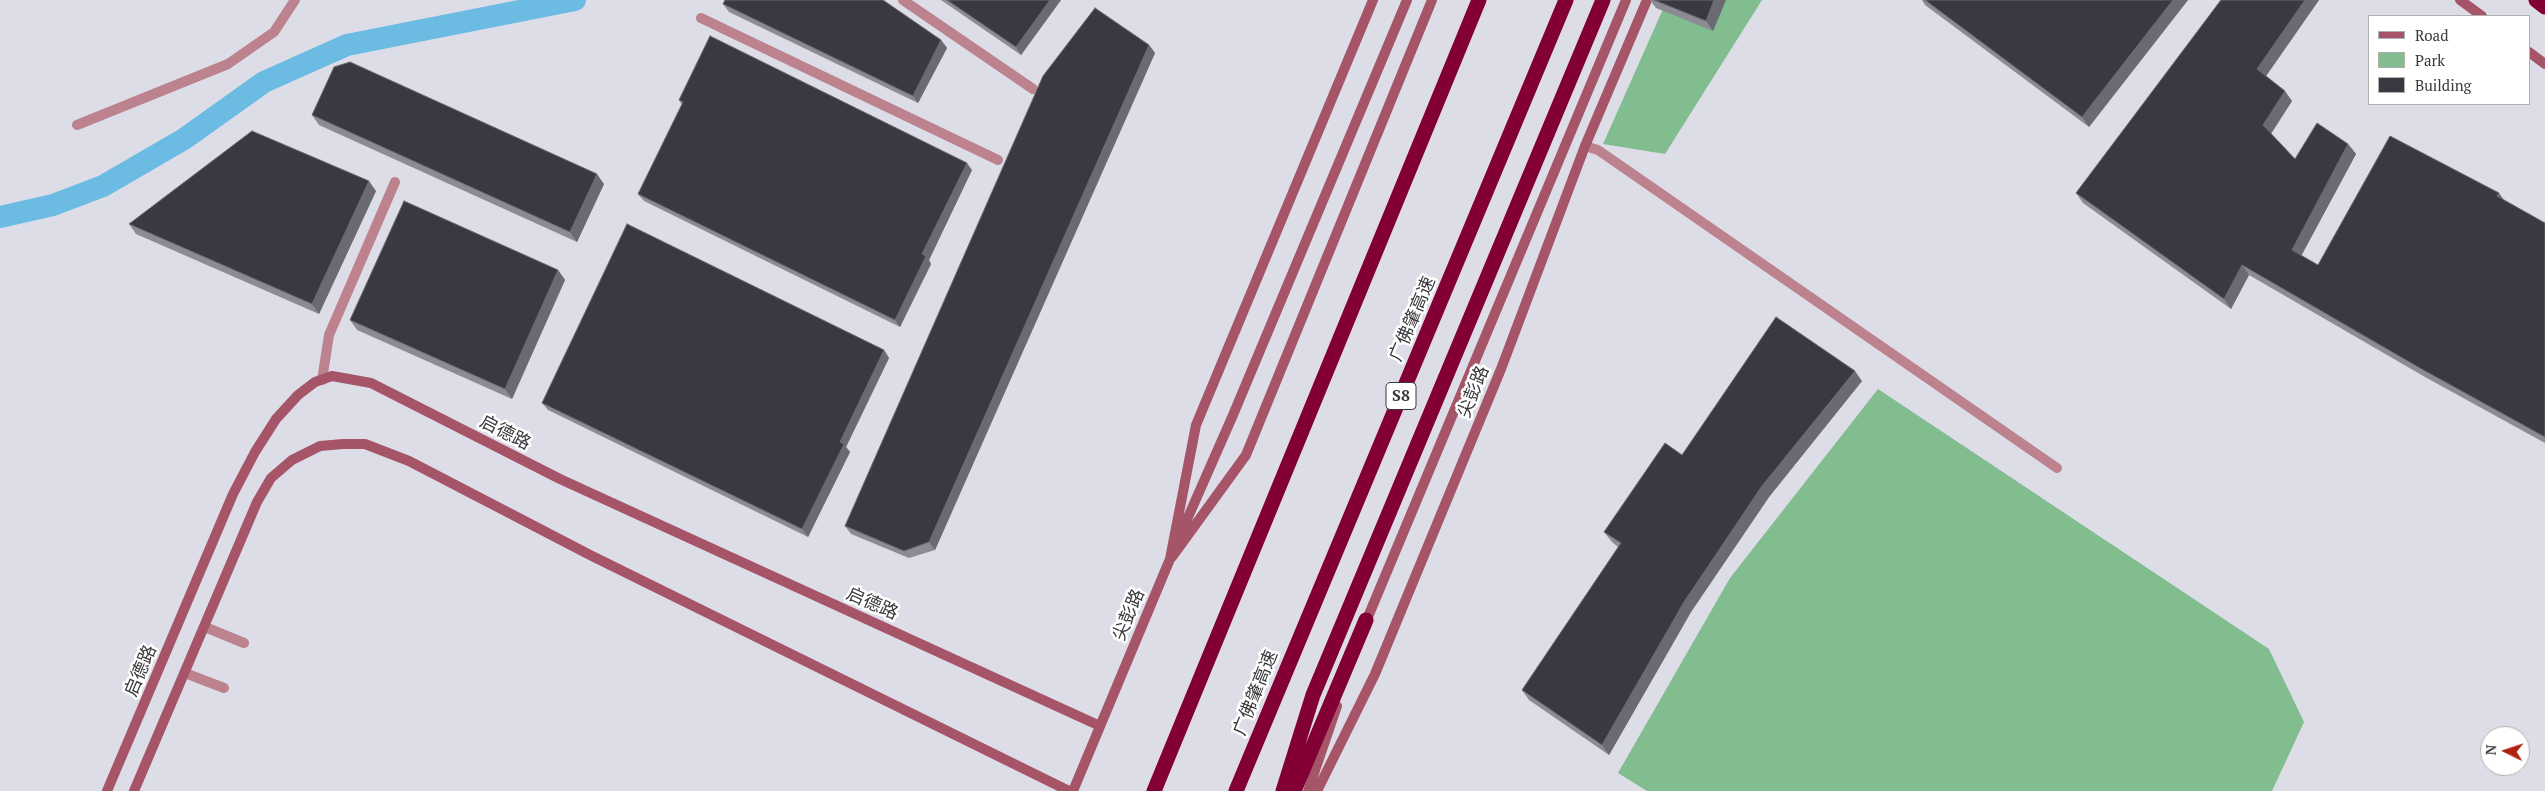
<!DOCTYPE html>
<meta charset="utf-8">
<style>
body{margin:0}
#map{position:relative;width:2545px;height:791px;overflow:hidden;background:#dddde8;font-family:"PT Serif",serif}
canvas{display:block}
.legend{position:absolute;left:2368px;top:15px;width:162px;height:90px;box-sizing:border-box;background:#fff;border:1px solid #b0b0b1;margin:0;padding:6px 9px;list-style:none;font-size:15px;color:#39393d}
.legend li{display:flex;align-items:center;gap:10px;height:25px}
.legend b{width:25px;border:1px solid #b0b0b1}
.north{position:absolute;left:2480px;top:726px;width:50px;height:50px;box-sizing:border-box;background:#fff;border:1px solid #b0b0b1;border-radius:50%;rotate:274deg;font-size:14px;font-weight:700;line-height:20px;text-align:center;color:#39393d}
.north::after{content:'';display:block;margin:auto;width:18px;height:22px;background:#af200e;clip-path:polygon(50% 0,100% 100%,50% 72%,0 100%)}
</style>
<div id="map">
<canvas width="2545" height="791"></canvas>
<ul class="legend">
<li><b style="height:6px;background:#a55567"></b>Road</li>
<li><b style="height:14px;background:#81bd8e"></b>Park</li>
<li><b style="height:14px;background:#393941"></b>Building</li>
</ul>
<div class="north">N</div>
</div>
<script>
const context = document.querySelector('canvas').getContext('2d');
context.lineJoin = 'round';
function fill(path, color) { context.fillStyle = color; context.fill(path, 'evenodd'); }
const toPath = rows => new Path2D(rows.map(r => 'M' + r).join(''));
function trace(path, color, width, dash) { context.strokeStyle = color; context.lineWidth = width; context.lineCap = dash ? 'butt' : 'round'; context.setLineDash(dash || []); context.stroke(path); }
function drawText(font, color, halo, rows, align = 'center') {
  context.font = font + ' "PT Serif","Noto Sans SC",serif'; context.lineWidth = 5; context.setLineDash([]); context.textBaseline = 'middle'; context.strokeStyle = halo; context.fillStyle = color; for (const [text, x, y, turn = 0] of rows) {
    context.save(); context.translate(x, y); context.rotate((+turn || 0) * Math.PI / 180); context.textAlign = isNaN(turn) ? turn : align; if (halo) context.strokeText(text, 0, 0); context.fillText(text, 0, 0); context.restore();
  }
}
const green = toPath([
 [1667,0,1762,0,1665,154,1603,144],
 [1878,389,2269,649,2304,722,2272,791,1647,791,1618,773,1730,578]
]);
const canal = toPath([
 [0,217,53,205,103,186,184,139,264,82,347,45,575,0]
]);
const lane = toPath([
 [903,0,1033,89],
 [701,18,998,160],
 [77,125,228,64,274,32,295,0],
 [1585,146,1598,150,2057,468],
 [322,380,329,335,395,182],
 [205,627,244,643],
 [185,673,224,688]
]);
const secondary = toPath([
 [2460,0,2482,16],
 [2529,52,2545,64],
 [1178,540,1233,415,1407,0],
 [1172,557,1246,455,1432,0],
 [1365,624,1626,0],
 [107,791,233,494,255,452,276,419,298,395,315,382,332,376,371,383,560,479,1100,726],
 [134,791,257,502,271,478,292,460,320,446,343,444,365,444,409,461,592,556,1069,791],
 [1073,791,1170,559,1196,425,1373,0],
 [1308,791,1337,706],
 [1317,791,1375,674,1501,369,1585,146,1647,0]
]);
const highway = toPath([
 [2536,0,2545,7],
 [1154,791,1479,0],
 [1236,791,1566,0],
 [1283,791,1313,695,1603,0],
 [1294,791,1366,620]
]);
const wall = toPath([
 [941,0,1061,0,1021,55],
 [1650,0,1726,0,1713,31,1656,8],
 [1922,0,2188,0,2089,127,1925,5],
 [2221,0,2319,0,2266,76,2292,101,2271,134,2295,159,2348,144,2356,154,2301,256,2318,265,2505,201,2545,223,2545,443,2425,377,2249,275,2231,309,2083,203,2076,193],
 [723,4,941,40,947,48,918,103,729,12],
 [1149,45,1155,53,935,550,909,558,851,534,845,526],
 [679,100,972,170,929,260,931,264,900,327,644,201,638,194,682,105],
 [312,115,604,184,577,242,319,125],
 [376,191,319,314,136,234,129,224],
 [558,270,565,280,512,399,357,330,350,320],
 [884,350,889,358,846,447,850,452,808,537,548,410,542,403],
 [1862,381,1769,497,1691,612,1609,755,1529,700,1522,690,1618,547,1612,542,1604,532,1682,455]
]);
const shadedWall = toPath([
 [1050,0,1061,0,1021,55,1016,47],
 [1714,0,1726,0,1713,31,1706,21],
 [2173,0,2188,0,2089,127,2082,117],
 [2305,0,2319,0,2264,79,2257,69],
 [941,40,947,48,918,103,913,96],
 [1149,45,1155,53,935,550,929,542],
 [2285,91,2292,101,2270,135,2263,125],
 [2348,144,2356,154,2299,260,2292,250],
 [967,163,972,170,929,260,931,264,900,327,895,320,922,254],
 [597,174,604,184,577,242,570,232],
 [369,181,376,191,319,314,312,304],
 [2499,193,2506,203,2497,196],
 [2242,265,2249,275,2231,309,2224,299],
 [558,270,565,280,512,399,505,389],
 [884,350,889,358,846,447,850,452,808,537,802,529,840,442],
 [1855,371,1862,381,1769,497,1691,612,1609,755,1602,745,1684,602,1762,486]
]);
const building = toPath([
 [725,0,883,0,941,40,913,96,723,4,725,0],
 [947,0,1050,0,1016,47,947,0],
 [1654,0,1714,0,1706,21,1654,0],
 [1925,0,2173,0,2082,117,1925,0],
 [2221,0,2305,0,2257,69,2285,91,2263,125,2295,159,2317,123,2348,144,2292,250,2318,265,2390,136,2499,193,2497,196,2545,223,2545,437,2418,367,2242,265,2224,299,2076,193,2221,0],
 [1095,8,1149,45,929,542,904,551,845,526,1043,76,1095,8],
 [710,36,967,163,922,254,926,256,895,320,638,194,683,102,679,100,710,36],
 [350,62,597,174,570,232,312,115,334,67,350,62],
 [252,131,369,181,312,304,129,224,252,131],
 [404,201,558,270,505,389,350,320,404,201],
 [627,224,884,350,840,442,844,444,802,529,542,403,627,224],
 [1776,317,1855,371,1762,486,1684,602,1602,745,1522,690,1621,543,1604,532,1665,443,1682,455,1776,317]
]);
const shields = [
 [1401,396,30]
];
const shieldNames = [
 ["S8",1401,396]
];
const streetNames = [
 ["广佛肇高速",1413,319,-67],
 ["尖彭路",1474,392,-68],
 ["启德路",505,433,27],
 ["启德路",872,604,24],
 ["尖彭路",1129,615,-67],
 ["启德路",141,671,-67],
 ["广佛肇高速",1256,693,-68]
];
fill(green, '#81bd8e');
trace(canal, '#6bbbe3', 22);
trace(lane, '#bc838e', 10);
trace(secondary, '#a55567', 10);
trace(highway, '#820036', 15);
fill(wall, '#8b8b94');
fill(shadedWall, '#6a6a73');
fill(building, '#393941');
trace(building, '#6a6a73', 1);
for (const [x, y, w] of shields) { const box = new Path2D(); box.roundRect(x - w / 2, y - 13.5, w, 27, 4); context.fillStyle = '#fff'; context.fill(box); trace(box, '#39393d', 1); }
drawText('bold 16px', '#39393d', null, shieldNames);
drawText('18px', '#39393d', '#fff', streetNames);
</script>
